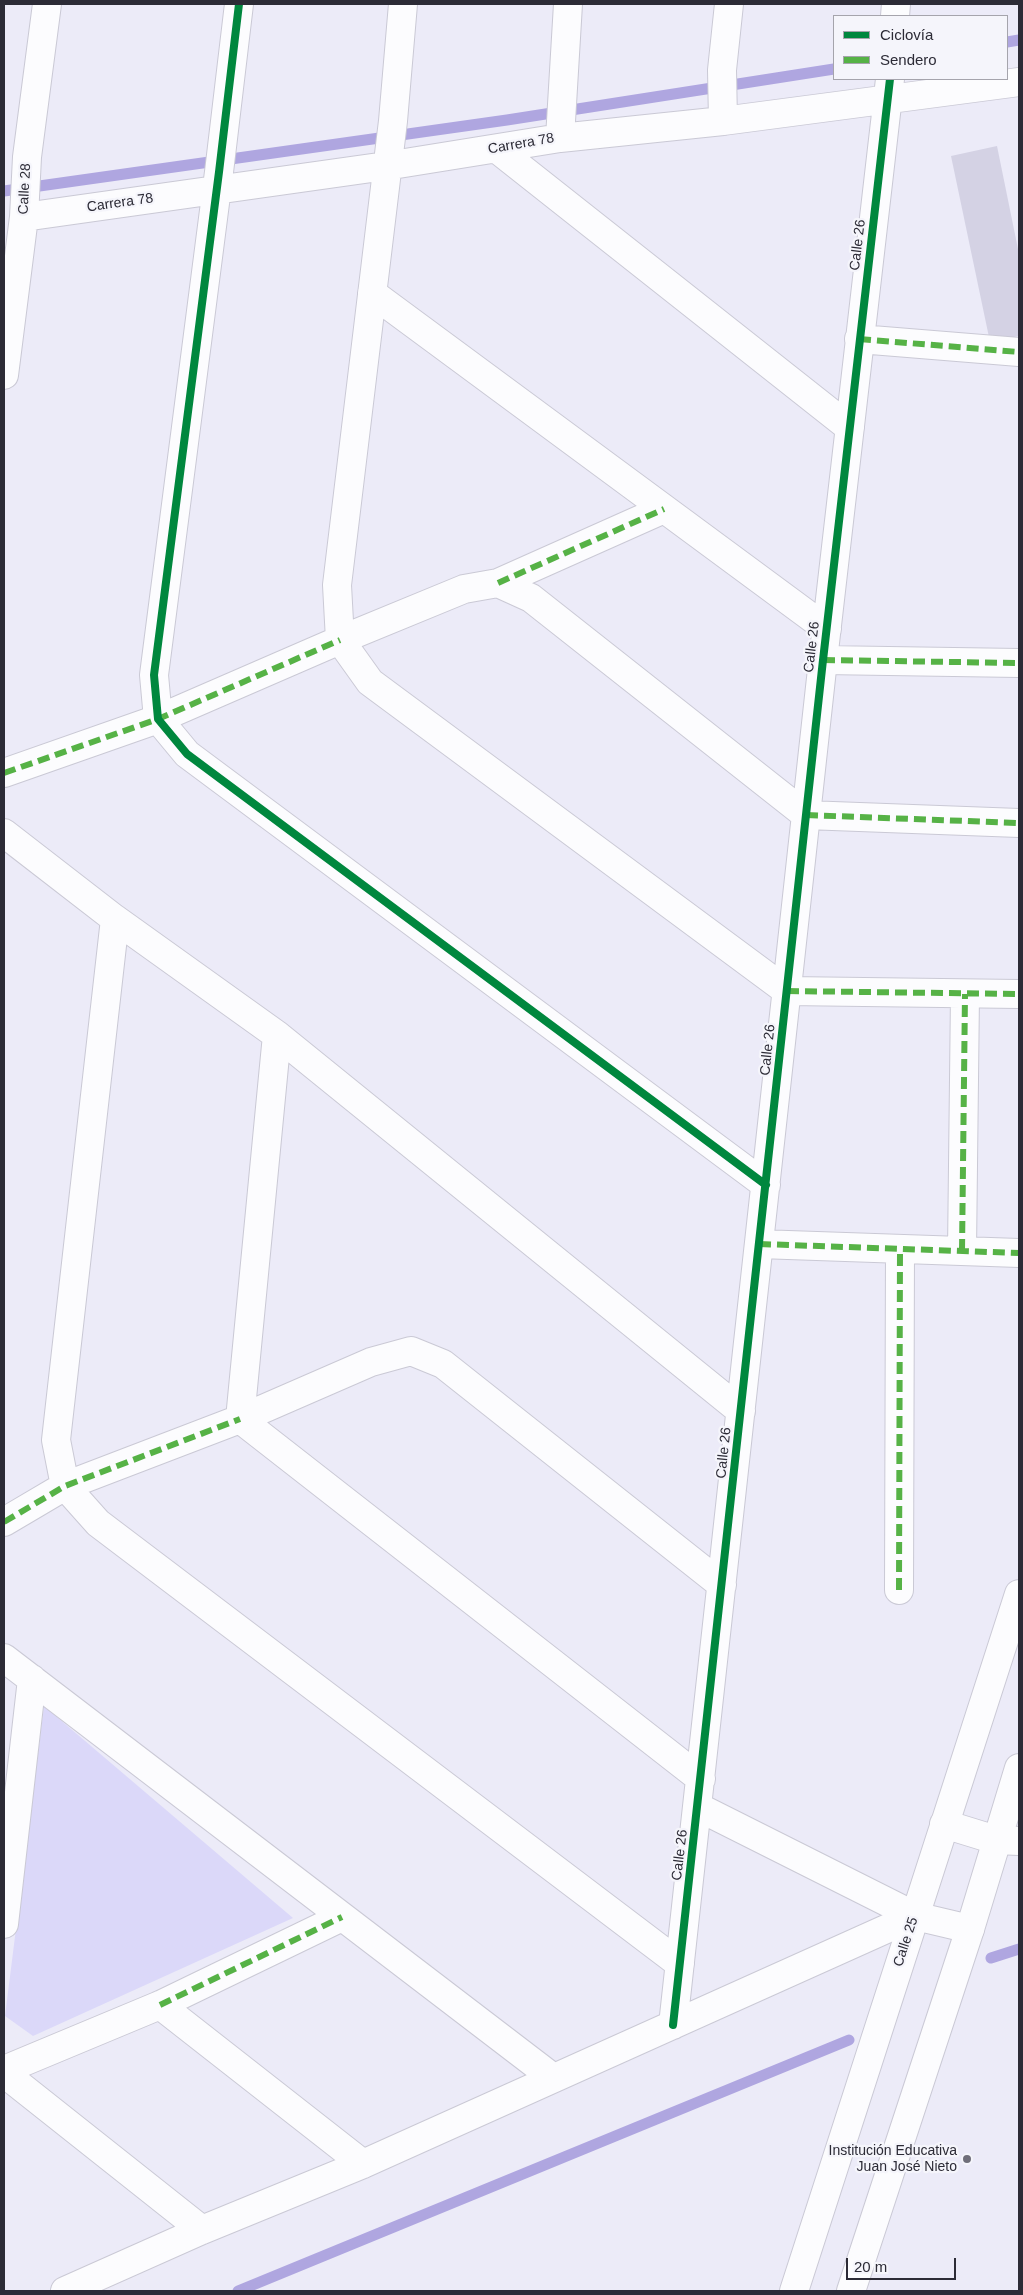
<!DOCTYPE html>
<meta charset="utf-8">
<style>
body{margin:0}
#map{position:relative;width:1023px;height:2295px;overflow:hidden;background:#ecebf8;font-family:Helvetica,sans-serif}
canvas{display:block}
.frame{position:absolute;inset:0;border:5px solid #2c2b36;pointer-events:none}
.legend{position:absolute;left:833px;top:15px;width:175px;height:65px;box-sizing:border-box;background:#f5f5fb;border:1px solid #a5a4ac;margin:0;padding:6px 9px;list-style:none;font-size:15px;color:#2c2b36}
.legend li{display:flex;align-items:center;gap:10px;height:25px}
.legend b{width:25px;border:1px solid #a5a4ac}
.scale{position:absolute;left:846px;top:2258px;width:110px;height:22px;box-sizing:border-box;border:2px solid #2c2b36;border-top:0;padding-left:6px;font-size:15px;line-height:18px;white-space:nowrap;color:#2c2b36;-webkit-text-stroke:4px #f5f5fb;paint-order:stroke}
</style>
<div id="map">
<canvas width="1023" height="2295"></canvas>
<div class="frame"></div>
<ul class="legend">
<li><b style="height:6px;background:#00873e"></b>Ciclovía</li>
<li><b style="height:6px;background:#56b246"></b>Sendero</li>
</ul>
<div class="scale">20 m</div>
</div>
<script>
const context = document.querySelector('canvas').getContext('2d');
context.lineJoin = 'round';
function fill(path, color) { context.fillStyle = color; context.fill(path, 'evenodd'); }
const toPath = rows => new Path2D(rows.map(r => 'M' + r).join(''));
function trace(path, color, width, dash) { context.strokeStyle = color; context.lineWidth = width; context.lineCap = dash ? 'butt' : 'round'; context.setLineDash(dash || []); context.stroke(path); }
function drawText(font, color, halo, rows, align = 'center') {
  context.font = font + ' Helvetica,sans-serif'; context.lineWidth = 4.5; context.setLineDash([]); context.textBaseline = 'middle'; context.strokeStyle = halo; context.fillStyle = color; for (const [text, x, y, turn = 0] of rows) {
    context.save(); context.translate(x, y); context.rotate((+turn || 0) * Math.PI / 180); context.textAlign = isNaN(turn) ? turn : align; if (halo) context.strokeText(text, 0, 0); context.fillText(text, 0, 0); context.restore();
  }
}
const green = toPath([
 [44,1706,293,1918,33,2036,5,2016]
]);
const stream = toPath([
 [1007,42,1019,40],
 [4,191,507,120,834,69],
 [991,1958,1019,1949],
 [238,2291,849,2040]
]);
const building = toPath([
 [997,146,1019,254,1019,336,990,342,951,156]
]);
const street = toPath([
 [239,4,219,172,154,675,158,719,187,754,766,1185],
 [403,4,393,121,337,585,340,640,370,682,787,991,1019,994],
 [895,16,896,4],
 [723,121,722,70,729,4],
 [560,138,568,4],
 [497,149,850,428],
 [24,217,386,166,560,138,723,121,1019,82],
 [372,293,827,629],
 [859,339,1019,352],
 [4,375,24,217,27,157,47,4],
 [498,583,531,598,806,815,1019,823],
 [823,660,1019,663],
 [4,773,158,719,340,640,464,589,498,583,664,509],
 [4,833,115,919,277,1035,741,1411],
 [115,919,56,1440,65,1486,98,1523,680,1964],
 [759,1244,1019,1253],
 [962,1251,965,994],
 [240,1419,701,1779],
 [240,1419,277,1035],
 [4,1522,65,1486,240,1419,371,1362,411,1351,443,1364,722,1585],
 [899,1590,900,1249],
 [4,1658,552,2077],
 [698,1807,915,1916,970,1929],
 [944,1824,996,1840,1019,1841],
 [4,1924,32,1679],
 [160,2005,363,2164],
 [673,2025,823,660,890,79],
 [4,2070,160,2005,342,1917],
 [4,2073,202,2230],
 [65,2291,202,2230,363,2164,915,1916]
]);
const secondary = toPath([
 [794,2291,1019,1594],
 [851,2291,970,1929,1019,1768]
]);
const quiet = toPath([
 [859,339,1019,352],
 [498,583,664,509],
 [823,660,1019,663],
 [4,773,158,719,340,640],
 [806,815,1019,823],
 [787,991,1019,994],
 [759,1244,1019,1253],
 [962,1251,965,994],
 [4,1522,65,1486,240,1419],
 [899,1590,900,1249],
 [160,2005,342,1917]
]);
const cycleway = toPath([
 [239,4,219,172,154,675,158,719,187,754,766,1185],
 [673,2025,823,660,890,79]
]);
const markers = [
 [967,2159,5,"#6f6e7a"]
];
const streetNames = [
 ["Carrera 78",521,144,-10],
 ["Calle 28",25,189,-87],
 ["Carrera 78",120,203,-8],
 ["Calle 26",858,245,-83],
 ["Calle 26",812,647,-83],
 ["Calle 26",768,1050,-84],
 ["Calle 26",724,1453,-84],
 ["Calle 26",680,1855,-83],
 ["Calle 25",906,1942,-72]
];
const poiNames = [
 ["Institución Educativa",957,2151],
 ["Juan José Nieto",957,2167]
];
fill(green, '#dbd8f9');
trace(stream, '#afa6e0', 11);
fill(building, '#d4d2e4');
trace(street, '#cac9d5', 30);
trace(secondary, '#cac9d5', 30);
trace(street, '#fcfcfe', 28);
trace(secondary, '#fcfcfe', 28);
trace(quiet, '#56b246', 6, [12, 6]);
trace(cycleway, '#00873e', 8);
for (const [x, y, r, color] of markers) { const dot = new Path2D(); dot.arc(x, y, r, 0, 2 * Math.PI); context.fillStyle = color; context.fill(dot); trace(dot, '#f5f5fb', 2); }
drawText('14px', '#2c2b36', '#f5f5fb', streetNames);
drawText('14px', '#2c2b36', '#f5f5fb', poiNames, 'right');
</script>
